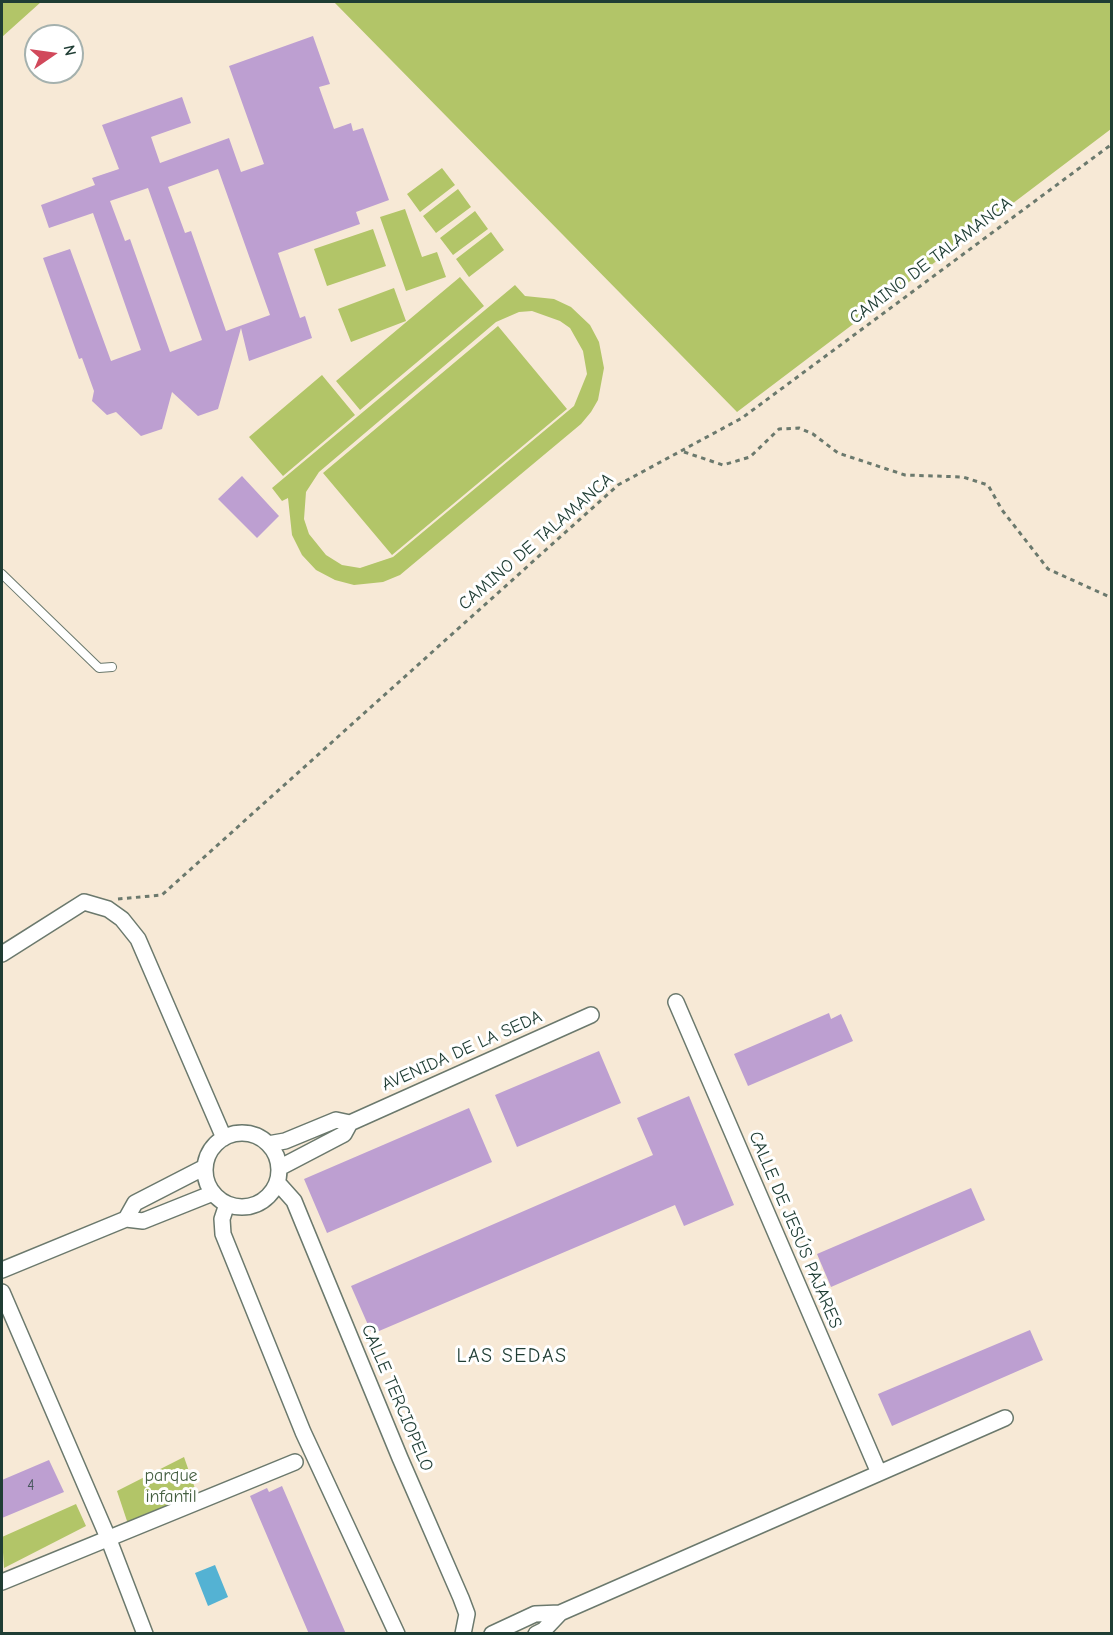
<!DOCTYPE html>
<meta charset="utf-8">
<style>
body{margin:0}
#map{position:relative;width:1113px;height:1635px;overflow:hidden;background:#f7e9d6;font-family:"Comic Neue",sans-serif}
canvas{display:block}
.frame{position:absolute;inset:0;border:3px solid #1f3d34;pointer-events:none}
.north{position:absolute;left:24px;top:24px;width:60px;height:60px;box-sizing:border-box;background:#fff;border:2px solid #a5b1ae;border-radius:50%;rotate:77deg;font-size:16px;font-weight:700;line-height:24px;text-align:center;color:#1f3d34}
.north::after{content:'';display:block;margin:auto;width:21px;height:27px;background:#d1495b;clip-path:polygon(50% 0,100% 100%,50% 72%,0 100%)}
</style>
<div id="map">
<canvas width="1113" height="1635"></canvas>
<div class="frame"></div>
<div class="north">N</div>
</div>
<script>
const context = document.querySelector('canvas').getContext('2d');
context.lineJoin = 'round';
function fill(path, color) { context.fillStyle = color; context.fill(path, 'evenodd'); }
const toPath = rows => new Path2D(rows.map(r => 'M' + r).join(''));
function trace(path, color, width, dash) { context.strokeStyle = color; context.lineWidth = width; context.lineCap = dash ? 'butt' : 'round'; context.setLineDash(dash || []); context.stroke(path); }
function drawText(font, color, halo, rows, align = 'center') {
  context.font = font + ' "Comic Neue",sans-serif'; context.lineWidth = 6; context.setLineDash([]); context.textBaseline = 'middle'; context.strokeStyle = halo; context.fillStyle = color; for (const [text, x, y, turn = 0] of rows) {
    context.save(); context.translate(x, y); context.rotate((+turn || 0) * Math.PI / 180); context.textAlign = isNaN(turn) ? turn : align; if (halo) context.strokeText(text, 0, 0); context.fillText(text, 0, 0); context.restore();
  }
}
const green = toPath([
 [2,2,41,2,2,37],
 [334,2,1111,2,1111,129,737,412],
 [442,168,455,185,420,212,407,194],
 [458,189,471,207,436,233,423,216],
 [405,209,422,257,437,252,446,277,406,291,380,217],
 [475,211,488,229,453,255,440,238],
 [373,229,386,266,327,286,314,249],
 [491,232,504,250,469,277,456,259],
 [460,277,484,306,360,410,336,381],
 [515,285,525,296,554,299,571,307,590,325,599,342,604,368,598,400,591,412,581,424,400,575,383,582,354,585,335,580,316,570,302,555,292,535,288,498,282,501,272,488],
 [532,311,560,321,570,328,583,351,587,374,574,406,393,557,360,568,342,565,326,555,309,534,304,519,306,492,319,472,496,322,519,312],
 [394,288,406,321,351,342,338,309],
 [498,326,567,409,392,555,323,473],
 [322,375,355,415,283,476,249,437],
 [184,1457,198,1497,128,1524,117,1491],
 [76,1504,86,1526,4,1568,2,1537]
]);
const water = toPath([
 [215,1565,228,1597,208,1606,195,1573]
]);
const building = toPath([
 [313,36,330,84,319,87,334,129,351,123,353,131,363,128,389,200,356,212,360,224,278,253,300,318,305,316,312,338,249,361,241,328,218,409,198,416,172,392,162,429,141,436,116,412,107,415,92,401,94,391,82,358,79,359,43,258,70,249,111,361,141,350,93,213,49,228,41,205,95,185,92,178,119,169,102,125,182,97,191,123,151,137,160,163,229,138,241,172,264,164,229,66],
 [218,169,270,315,226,331,191,231,185,233,168,187],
 [148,188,202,340,170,352,130,239,125,241,110,201],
 [242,476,279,516,257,538,218,499],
 [829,1013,831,1019,841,1014,853,1041,748,1086,734,1054],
 [599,1051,621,1103,517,1147,495,1095],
 [689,1096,734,1205,684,1226,675,1205,372,1334,351,1286,653,1155,637,1118],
 [469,1108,492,1162,327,1233,304,1179],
 [971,1188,985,1220,831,1287,817,1254],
 [1030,1330,1043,1360,892,1426,878,1394],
 [49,1460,64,1492,2,1518,2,1480],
 [282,1486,346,1634,309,1634,250,1496,267,1488,269,1492]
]);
const path = toPath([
 [684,452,723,465,750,457,779,429,799,428,813,434,838,453,905,475,963,477,988,485,1002,510,1048,569,1112,598],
 [118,899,162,895,618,485,742,418,1112,144]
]);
const lane = toPath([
 [2,574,99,668,112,667]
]);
const street = toPath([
 [2,954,84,902,108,909,122,919,138,939,224,1138],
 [676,1002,879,1473],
 '205 1170a37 37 0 1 1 74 0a37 37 0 1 1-74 0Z',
 [268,1144,285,1141,336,1120,350,1123,591,1015],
 [205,1167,135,1203,126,1219,143,1221,213,1193],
 [279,1168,344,1134,350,1123],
 [277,1182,294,1201,303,1223,400,1458,461,1598,467,1614,463,1634],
 [227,1204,222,1219,223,1234,303,1432,397,1634],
 [2,1270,126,1219],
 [2,1292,109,1540,145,1634],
 [2,1582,295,1462],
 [492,1634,535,1614,560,1613,1005,1418],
 [536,1634,544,1630,560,1613]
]);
const numberNames = [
 ["4",31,1486]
];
const streetNames = [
 ["CAMINO DE TALAMANCA",931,261,-37],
 ["CAMINO DE TALAMANCA",536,542,-41],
 ["AVENIDA DE LA SEDA",462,1051,-24],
 ["CALLE DE JESÚS PAJARES",795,1230,67],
 ["CALLE TERCIOPELO",397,1398,67]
];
const parkNames = [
 ["parque",171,1476],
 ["infantil",171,1497]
];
const neighbourhoodNames = [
 ["LAS SEDAS",512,1356]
];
fill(green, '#b2c568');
fill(water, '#54b2d3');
fill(building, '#bd9fd1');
trace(lane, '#6b796d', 10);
trace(street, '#6b796d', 18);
trace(path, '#6b796d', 3, [4.5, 4.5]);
trace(lane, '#fff', 8);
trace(street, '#fff', 15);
drawText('15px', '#46565b', null, numberNames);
drawText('18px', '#1f3d34', '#fff', streetNames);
drawText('18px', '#445f41', '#fff', parkNames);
context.letterSpacing = '1.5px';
drawText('20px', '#1f3d34', '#fff', neighbourhoodNames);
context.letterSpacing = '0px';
</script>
